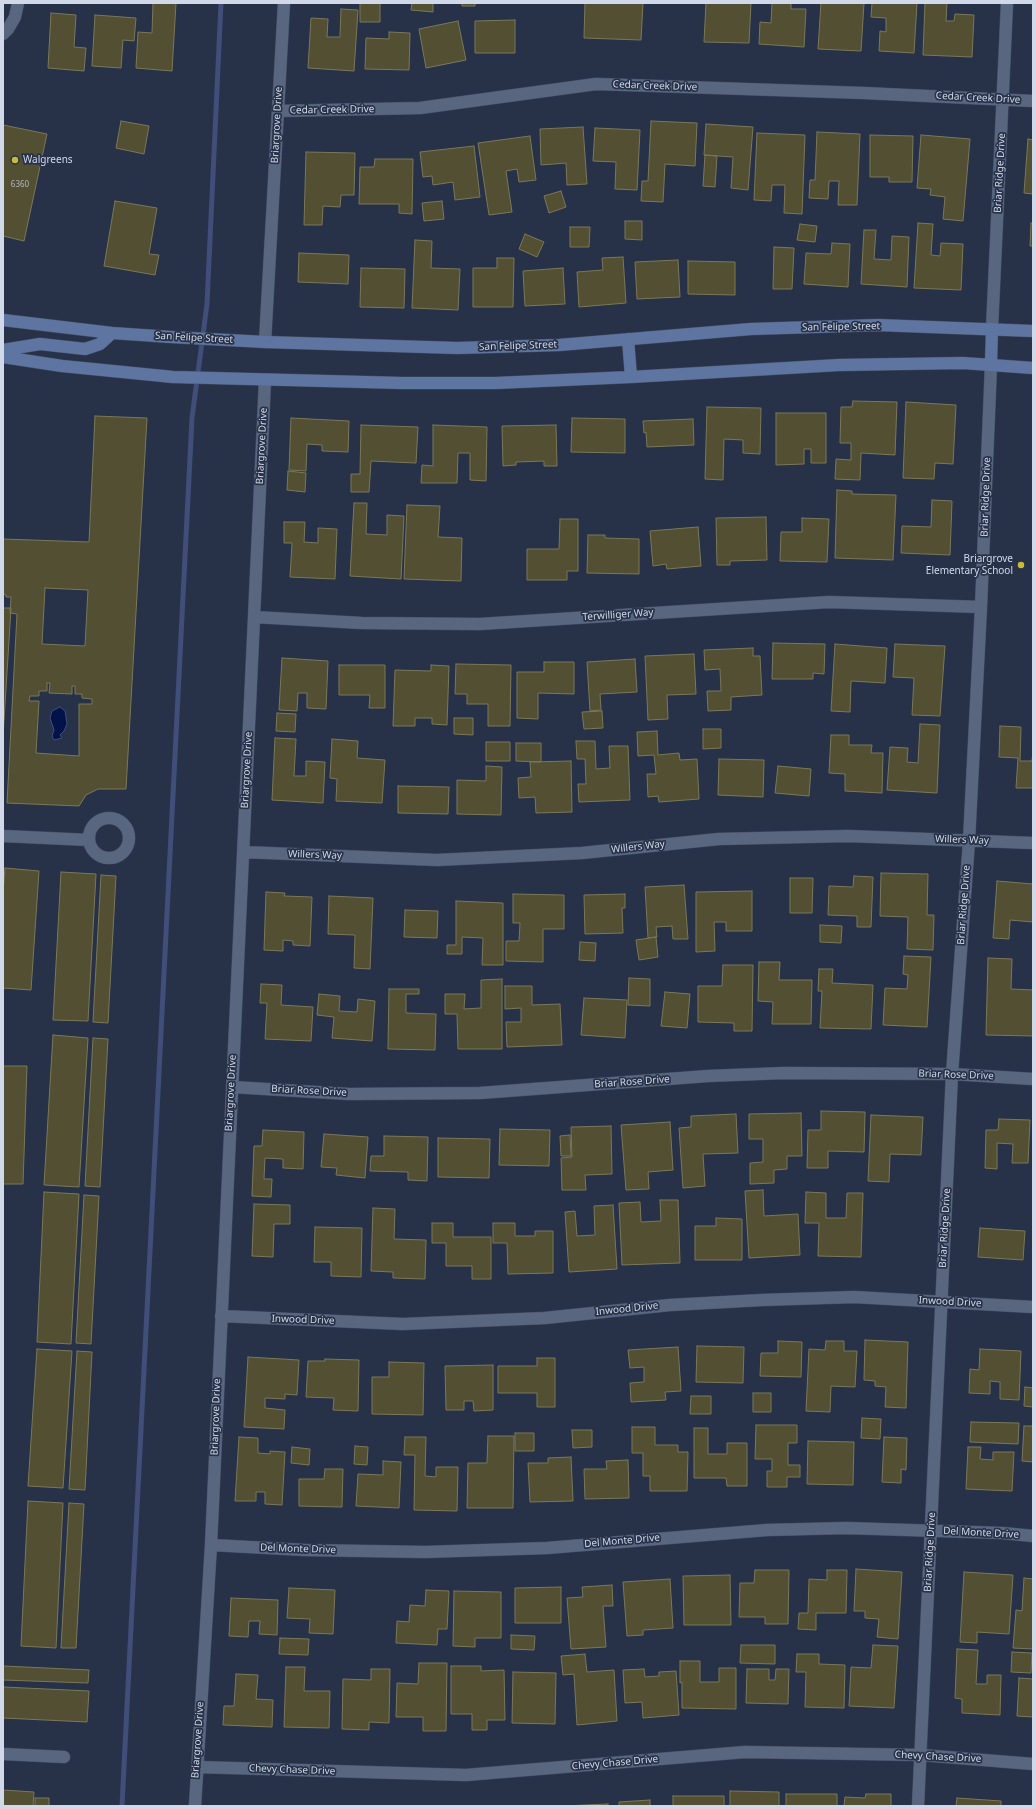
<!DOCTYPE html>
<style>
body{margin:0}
#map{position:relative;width:1036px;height:1809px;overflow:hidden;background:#273249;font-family:"Noto Sans",sans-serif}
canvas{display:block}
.frame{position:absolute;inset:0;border:4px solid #d1d9e8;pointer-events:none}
</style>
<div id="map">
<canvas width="1036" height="1809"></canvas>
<div class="frame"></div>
</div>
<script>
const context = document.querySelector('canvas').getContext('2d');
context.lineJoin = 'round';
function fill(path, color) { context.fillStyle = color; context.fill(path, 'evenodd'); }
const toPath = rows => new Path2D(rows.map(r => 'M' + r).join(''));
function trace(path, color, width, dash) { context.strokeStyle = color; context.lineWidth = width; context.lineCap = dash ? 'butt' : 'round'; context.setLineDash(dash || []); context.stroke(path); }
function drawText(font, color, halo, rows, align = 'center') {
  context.font = font + ' "Noto Sans",sans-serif'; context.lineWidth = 3.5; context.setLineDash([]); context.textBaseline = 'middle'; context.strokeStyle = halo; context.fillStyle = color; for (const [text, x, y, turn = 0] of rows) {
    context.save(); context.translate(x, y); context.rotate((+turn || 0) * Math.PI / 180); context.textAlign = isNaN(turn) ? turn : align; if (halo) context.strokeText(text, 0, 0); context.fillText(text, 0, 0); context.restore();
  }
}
const water = toPath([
 [60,707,65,711,67,724,64,731,60,735,62,738,54,740,52,736,54,730,50,718,52,711,60,707]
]);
const stream = toPath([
 [122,1806,192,418,207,304,221,3]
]);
const building = toPath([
 [153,3,176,3,172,71,136,68,138,32,152,33,153,3],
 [360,3,380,3,380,22,360,22,360,3],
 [412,3,433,3,433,12,411,10,412,3],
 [462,3,475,3,475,6,462,6,462,3],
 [585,3,643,3,641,40,584,38,585,3],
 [706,3,751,3,749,43,704,42,706,3],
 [772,3,791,3,791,9,806,9,804,47,759,44,760,22,771,23,772,3],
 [821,3,864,3,861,51,818,49,821,3],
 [872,3,917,3,914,53,879,51,880,31,886,32,886,18,871,17,872,3],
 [925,3,947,3,946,21,954,21,955,14,974,15,972,57,923,55,925,3],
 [341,9,358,10,354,71,308,68,311,18,328,19,327,37,340,37,341,9],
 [51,13,76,15,74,47,86,48,84,71,48,68,51,13],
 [95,15,136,18,134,41,123,40,121,68,92,66,95,15],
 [515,20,515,53,475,53,475,21,515,20],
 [458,21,466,60,426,68,419,29,458,21],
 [389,32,410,33,409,70,365,69,366,38,389,39,389,32],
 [121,121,149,126,144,154,116,148,121,121],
 [651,121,697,123,695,166,665,164,663,202,641,201,642,181,648,181,651,121],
 [706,124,753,127,748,190,731,188,733,157,704,155,706,124],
 [3,125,47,134,24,241,3,236,3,125],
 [583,127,587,184,567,185,566,163,541,165,540,129,583,127],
 [595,128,640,130,637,190,615,189,616,162,593,161,595,128],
 [817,132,860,134,857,205,838,205,839,181,829,181,828,199,809,198,810,180,815,180,817,132],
 [757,133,805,135,802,214,784,213,785,185,772,185,771,201,754,200,757,133],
 [870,135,913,136,912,182,889,182,889,177,870,177,870,135],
 [921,135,970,139,963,221,943,219,945,197,930,195,931,189,917,188,921,135],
 [530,136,536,180,519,182,517,169,506,171,512,212,489,215,478,143,530,136],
 [1028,139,1033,140,1033,194,1024,193,1028,139],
 [474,146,480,197,455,200,453,182,433,185,432,176,423,177,420,152,474,146],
 [306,152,355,153,354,195,341,195,340,207,323,206,322,225,304,225,306,152],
 [705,155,717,156,715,187,703,186,705,155],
 [375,159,413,159,412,214,399,213,399,204,359,204,360,167,374,167,375,159],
 [561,191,566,207,549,213,544,196,561,191],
 [115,201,157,208,149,254,159,255,155,275,104,266,115,201],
 [442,201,444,219,424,221,422,203,442,201],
 [625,221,642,221,642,240,625,239,625,221],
 [918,223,933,224,931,255,940,256,941,243,963,244,961,290,914,288,918,223],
 [1031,223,1033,224,1033,246,1030,246,1031,223],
 [800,224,817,226,815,242,797,240,800,224],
 [570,227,590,227,589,247,570,247,570,227],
 [864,230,876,230,874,259,891,260,892,236,909,237,907,287,861,284,864,230],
 [525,234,544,242,537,257,519,249,525,234],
 [415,240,432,241,431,268,460,269,458,310,412,308,415,240],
 [832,243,850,244,848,287,804,284,806,253,831,254,832,243],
 [774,247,794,248,792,289,773,289,774,247],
 [299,253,349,255,348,284,298,282,299,253],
 [623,257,626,303,579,307,577,272,603,270,602,258,623,257],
 [497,258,514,258,513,307,473,307,473,268,497,268,497,258],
 [678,260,680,297,637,299,635,262,678,260],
 [688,261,735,262,735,295,688,294,688,261],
 [361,268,405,269,404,308,360,307,361,268],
 [563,268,565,304,525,306,523,271,563,268],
 [853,401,897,402,895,455,861,453,860,480,835,479,836,459,851,460,851,443,840,443,841,407,852,407,853,401],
 [906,402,956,405,953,464,935,463,934,479,903,478,906,402],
 [707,407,761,408,760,454,743,453,743,440,724,439,723,480,705,479,707,407],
 [776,413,826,413,826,463,811,463,811,449,804,449,804,464,776,465,776,413],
 [95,416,147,418,126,789,98,789,86,795,79,806,7,803,17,614,10,613,11,597,6,597,6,595,3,594,3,539,89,542,95,416],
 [45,588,88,590,85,646,42,644,45,588],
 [47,683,50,683,49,693,72,694,72,686,75,686,75,694,82,694,82,698,92,699,92,704,79,704,79,756,36,753,39,701,29,701,30,696,39,696,39,691,47,691,47,683],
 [291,418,349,421,348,452,322,451,322,445,307,444,306,471,289,470,291,418],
 [572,418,625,419,625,453,571,452,572,418],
 [693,419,694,445,647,447,646,432,644,433,643,421,693,419],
 [361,425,418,427,416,463,371,461,369,492,351,492,351,474,360,474,361,425],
 [433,425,487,427,486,481,470,480,470,453,458,453,457,483,421,483,422,465,433,466,433,425],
 [556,425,557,466,544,466,544,461,516,462,516,465,503,466,502,426,556,425],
 [288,471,306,473,305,492,287,490,288,471],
 [837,490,852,491,852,494,896,495,893,560,835,558,837,490],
 [932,500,952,501,950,555,901,553,902,526,931,527,932,500],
 [354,503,367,503,366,534,387,535,387,515,404,516,401,579,350,576,354,503],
 [407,505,440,506,438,537,462,538,461,581,404,579,407,505],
 [766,517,767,560,730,561,730,565,717,565,716,518,766,517],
 [802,518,829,519,827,562,780,561,781,532,802,532,802,518],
 [560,519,578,519,578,571,567,571,567,580,527,580,527,549,559,549,560,519],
 [284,522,305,522,304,542,318,543,318,528,337,529,335,579,290,577,292,543,284,543,284,522],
 [698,527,701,566,667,569,666,564,653,566,650,531,698,527],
 [588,535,605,535,605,538,639,539,639,574,587,573,588,535],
 [3,608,11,608,3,737,3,608],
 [773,643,825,644,824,674,813,673,813,679,772,679,773,643],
 [835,644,887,648,885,683,851,681,850,712,831,711,835,644],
 [895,644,945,646,940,716,912,715,914,678,893,677,895,644],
 [753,648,753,656,760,656,762,695,731,697,731,710,708,711,707,691,721,691,720,669,705,670,704,650,753,648],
 [694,654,696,694,667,695,668,719,648,720,645,656,694,654],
 [282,658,328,661,326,709,307,708,307,693,298,693,297,711,279,710,282,658],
 [635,659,637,692,600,694,601,710,590,711,587,662,635,659],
 [544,662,574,662,574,694,538,693,538,719,517,718,517,672,544,672,544,662],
 [456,664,511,665,510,726,488,726,488,704,467,704,467,694,455,694,456,664],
 [339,665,385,665,385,708,369,708,370,695,339,695,339,665],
 [431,665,449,666,447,725,432,724,432,718,415,718,415,726,393,726,395,670,431,671,431,665],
 [602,711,603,728,584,729,582,712,602,711],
 [277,713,296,714,295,732,276,731,277,713],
 [454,718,473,718,473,735,454,734,454,718],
 [920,724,940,725,937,793,887,790,890,747,908,748,907,762,918,763,920,724],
 [1000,726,1021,727,1020,761,1032,761,1033,751,1033,788,1016,788,1018,758,999,757,1000,726],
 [703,729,721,729,721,748,703,749,703,729],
 [657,731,658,755,679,753,680,760,697,759,699,799,659,802,658,796,648,797,647,774,656,774,654,755,638,756,637,732,657,731],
 [831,735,849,735,849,745,872,745,871,753,883,753,882,793,845,791,845,774,829,773,831,735],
 [275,738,296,739,294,776,306,776,306,761,325,762,323,803,272,800,275,738],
 [332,739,358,741,357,758,385,760,382,803,336,801,337,779,330,778,332,739],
 [576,741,595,741,596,769,610,768,609,746,628,746,630,800,579,802,578,784,586,784,585,759,577,759,576,741],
 [486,742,510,742,510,761,486,761,486,742],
 [516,743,541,743,541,762,516,761,516,743],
 [719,759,764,760,763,797,718,795,719,759],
 [571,761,572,812,536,813,535,797,519,798,518,778,531,777,530,762,571,761],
 [486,766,502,767,501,815,457,814,457,780,486,781,486,766],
 [778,766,811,769,809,796,775,793,778,766],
 [398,786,449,787,448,814,398,813,398,786],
 [5,868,39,871,31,990,3,988,3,893,5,868],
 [61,872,96,874,88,1021,53,1020,61,872],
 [881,873,928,874,927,915,934,915,933,950,907,949,908,917,880,916,881,873],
 [101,875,116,876,108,1023,93,1022,101,875],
 [854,876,873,877,871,927,857,927,857,916,828,915,829,886,853,887,854,876],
 [790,878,813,878,812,913,790,913,790,878],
 [997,881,1033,884,1033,922,1010,920,1009,939,993,938,997,881],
 [684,885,688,939,673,939,672,926,656,927,657,937,648,938,645,887,684,885],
 [752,891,752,931,726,931,726,922,714,922,715,951,696,952,696,892,752,891],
 [266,892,285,893,284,896,312,897,310,946,293,945,293,941,283,940,283,951,264,950,266,892],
 [513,894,564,895,564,929,543,929,543,962,506,961,506,941,519,941,520,923,513,923,513,894],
 [625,894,625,908,622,908,623,933,585,934,584,895,625,894],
 [329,896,373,898,370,969,354,968,355,935,328,934,329,896],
 [456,901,503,903,503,965,482,965,483,938,462,937,462,954,447,954,447,945,456,945,456,901],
 [405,910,438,911,437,938,404,937,405,910],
 [820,925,842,926,841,943,820,942,820,925],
 [656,937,658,957,639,960,636,940,656,937],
 [580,942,596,943,595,961,579,960,580,942],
 [904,956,931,957,927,1027,883,1025,885,988,907,989,908,975,903,974,904,956],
 [988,958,1012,959,1011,989,1033,990,1033,1036,986,1035,988,958],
 [759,962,780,962,779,980,812,980,811,1024,772,1024,773,1002,758,1001,759,962],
 [723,965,753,965,752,1031,734,1031,734,1023,698,1022,698,986,722,986,723,965],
 [819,969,833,969,832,983,873,985,871,1029,820,1028,822,991,818,991,819,969],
 [629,978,650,979,650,1006,628,1005,629,978],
 [502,979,502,1049,458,1049,457,1014,445,1014,445,994,465,994,464,1009,481,1008,481,980,502,979],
 [261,984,282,985,281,1005,313,1007,311,1041,265,1039,267,1003,260,1003,261,984],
 [505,986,532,986,532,1005,560,1004,562,1045,507,1047,506,1022,521,1022,521,1008,505,1009,505,986],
 [389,989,419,989,419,994,406,994,406,1013,436,1014,435,1050,388,1049,389,989],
 [665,992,690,994,687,1028,661,1026,665,992],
 [319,994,340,996,339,1011,357,1012,358,999,375,1001,372,1041,332,1038,334,1017,317,1015,319,994],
 [584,998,627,1000,625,1038,581,1035,584,998],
 [53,1035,88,1038,79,1187,44,1185,53,1035],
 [93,1038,108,1039,100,1187,85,1186,93,1038],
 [3,1066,27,1066,23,1184,3,1184,3,1066],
 [821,1111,865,1112,864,1152,828,1151,828,1168,807,1168,808,1130,821,1130,821,1111],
 [801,1113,802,1156,787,1156,787,1169,774,1170,774,1183,750,1184,750,1163,763,1162,763,1139,749,1139,749,1114,801,1113],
 [736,1114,738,1153,703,1154,705,1186,683,1188,679,1128,691,1127,691,1116,736,1114],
 [871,1115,923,1117,921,1155,890,1154,889,1182,868,1181,871,1115],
 [999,1119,1030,1120,1028,1163,1012,1163,1013,1144,997,1143,997,1169,985,1168,986,1130,998,1130,999,1119],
 [670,1122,673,1170,648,1172,649,1189,626,1190,621,1125,670,1122],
 [611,1126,612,1174,585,1175,586,1190,562,1190,561,1158,572,1157,571,1127,611,1126],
 [500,1129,550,1130,549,1166,499,1165,500,1129],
 [263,1130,304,1132,303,1169,283,1168,283,1159,265,1158,264,1179,272,1179,271,1197,252,1196,254,1146,262,1146,263,1130],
 [324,1134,368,1137,365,1178,336,1175,337,1168,321,1167,324,1134],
 [570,1135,571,1156,561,1156,560,1136,570,1135],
 [384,1136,428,1137,427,1181,408,1180,408,1172,370,1171,371,1156,384,1156,384,1136],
 [438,1138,490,1139,489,1178,438,1177,438,1138],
 [763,1190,764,1216,798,1214,800,1255,749,1258,745,1191,763,1190],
 [44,1192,79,1194,71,1344,37,1342,44,1192],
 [806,1192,826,1193,826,1218,846,1218,847,1193,863,1193,861,1257,818,1256,819,1223,805,1223,806,1192],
 [84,1195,99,1196,91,1344,76,1343,84,1195],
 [660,1200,678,1200,680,1263,622,1265,619,1203,640,1202,641,1222,661,1221,660,1200],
 [254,1204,290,1205,290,1224,274,1224,273,1257,252,1256,254,1204],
 [613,1205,617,1269,569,1272,565,1212,575,1211,577,1236,595,1235,594,1206,613,1205],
 [373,1208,395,1209,394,1239,426,1240,425,1279,393,1278,393,1272,371,1271,373,1208],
 [716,1218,742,1219,742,1260,695,1260,695,1226,716,1226,716,1218],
 [432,1223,453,1223,453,1237,491,1237,491,1279,472,1279,472,1266,446,1266,446,1243,432,1243,432,1223],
 [493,1223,515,1223,515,1236,535,1236,535,1231,553,1231,553,1273,508,1274,507,1243,493,1243,493,1223],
 [315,1227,362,1228,361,1277,331,1276,331,1262,314,1262,315,1227],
 [980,1228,1025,1231,1023,1260,978,1257,980,1228],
 [865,1340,908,1342,906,1408,885,1407,886,1387,875,1386,875,1381,864,1380,865,1340],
 [778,1341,802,1342,801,1377,760,1376,761,1353,778,1353,778,1341],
 [826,1341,844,1341,844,1351,857,1351,855,1387,831,1386,830,1412,806,1411,809,1349,825,1350,826,1341],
 [697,1346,744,1347,743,1383,696,1382,697,1346],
 [678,1347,681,1391,665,1392,666,1400,631,1402,630,1383,644,1382,644,1367,630,1368,628,1350,678,1347],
 [37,1349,72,1351,63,1488,28,1486,37,1349],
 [980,1349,1021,1351,1019,1400,1000,1399,1000,1382,990,1381,990,1394,969,1393,970,1369,979,1370,980,1349],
 [77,1351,92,1352,85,1490,69,1489,77,1351],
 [248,1357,299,1360,297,1395,285,1394,285,1399,265,1398,265,1408,285,1410,284,1429,244,1427,248,1357],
 [537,1358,555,1358,555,1407,537,1407,537,1393,498,1393,498,1366,537,1366,537,1358],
 [325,1359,359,1360,358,1411,333,1410,334,1398,306,1397,308,1361,325,1361,325,1359],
 [389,1362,424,1363,423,1415,372,1414,372,1377,389,1377,389,1362],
 [493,1365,493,1410,474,1411,473,1401,464,1401,464,1410,446,1410,445,1366,493,1365],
 [1025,1387,1033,1388,1033,1407,1024,1406,1025,1387],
 [753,1393,771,1393,771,1412,753,1412,753,1393],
 [691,1396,711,1396,711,1414,690,1414,691,1396],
 [862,1418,881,1419,880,1439,861,1438,862,1418],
 [971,1422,1019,1423,1018,1444,970,1442,971,1422],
 [756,1425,797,1425,797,1443,788,1443,788,1465,800,1465,800,1477,787,1477,787,1487,767,1487,767,1471,772,1471,772,1459,755,1459,756,1425],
 [1024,1426,1033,1426,1033,1462,1022,1461,1024,1426],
 [632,1427,655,1427,655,1445,678,1445,678,1452,688,1452,687,1491,650,1491,650,1476,643,1476,643,1453,632,1453,632,1427],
 [694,1428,708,1428,708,1454,727,1454,727,1443,747,1443,747,1486,727,1486,726,1478,694,1478,694,1428],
 [572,1430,592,1430,592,1447,573,1448,572,1430],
 [515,1433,534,1433,534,1451,515,1451,515,1433],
 [488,1436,514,1436,513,1508,467,1508,468,1463,487,1463,488,1436],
 [239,1437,258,1438,258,1453,270,1454,270,1451,285,1452,282,1505,265,1504,265,1492,256,1492,256,1501,235,1501,239,1437],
 [405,1437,426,1437,425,1476,436,1477,436,1467,458,1467,457,1511,414,1510,415,1455,404,1455,405,1437],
 [884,1437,907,1438,906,1470,901,1469,901,1483,882,1482,884,1437],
 [808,1441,854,1442,853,1485,807,1484,808,1441],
 [355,1446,368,1447,367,1465,354,1464,355,1446],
 [292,1447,310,1449,309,1465,291,1463,292,1447],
 [968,1447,981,1447,980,1459,993,1460,993,1452,1014,1452,1012,1491,966,1489,968,1447],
 [571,1457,573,1501,530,1502,528,1463,548,1463,548,1458,571,1457],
 [628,1460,629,1498,585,1499,584,1469,607,1469,606,1461,628,1460],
 [383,1461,401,1462,399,1508,356,1506,358,1474,383,1475,383,1461],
 [325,1469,343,1469,342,1507,299,1506,299,1479,324,1479,325,1469],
 [28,1501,63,1503,56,1648,21,1646,28,1501],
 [69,1503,84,1504,76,1648,61,1648,69,1503],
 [856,1569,902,1572,898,1639,877,1637,879,1619,865,1618,865,1611,854,1611,856,1569],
 [755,1570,789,1570,788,1624,765,1624,765,1617,739,1617,740,1583,754,1583,755,1570],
 [827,1570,847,1570,846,1613,816,1613,816,1630,798,1629,799,1613,808,1613,809,1579,827,1580,827,1570],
 [964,1572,1013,1575,1009,1634,977,1632,977,1643,960,1642,964,1572],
 [730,1575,731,1625,684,1625,683,1576,730,1575],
 [1024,1578,1033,1579,1033,1649,1013,1648,1016,1610,1022,1611,1024,1578],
 [670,1579,673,1628,643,1630,643,1635,627,1636,623,1582,670,1579],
 [612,1585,613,1606,603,1606,606,1647,571,1649,567,1598,583,1597,582,1587,612,1585],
 [561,1587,561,1623,515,1623,515,1588,561,1587],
 [289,1588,335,1590,333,1634,309,1633,310,1619,287,1618,289,1588],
 [426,1590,449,1591,447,1629,438,1629,437,1645,396,1643,397,1621,409,1622,410,1605,425,1606,426,1590],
 [454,1591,501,1592,501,1638,475,1638,475,1647,453,1646,454,1591],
 [231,1598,278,1600,277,1635,259,1634,260,1621,249,1621,248,1637,229,1636,231,1598],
 [511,1635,535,1636,534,1650,511,1649,511,1635],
 [280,1638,309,1639,308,1655,279,1654,280,1638],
 [741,1645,775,1645,775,1664,740,1663,741,1645],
 [873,1645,898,1646,894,1708,849,1706,851,1667,871,1668,873,1645],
 [957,1649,978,1650,976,1684,987,1684,987,1675,1001,1675,1000,1715,962,1713,962,1699,955,1698,957,1649],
 [1012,1652,1032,1653,1031,1673,1011,1672,1012,1652],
 [585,1654,587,1672,614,1670,617,1721,577,1725,574,1674,563,1675,561,1656,585,1654],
 [797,1654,819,1654,819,1664,845,1665,844,1708,805,1707,806,1672,796,1672,797,1654],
 [680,1661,700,1661,700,1682,719,1682,719,1668,736,1668,736,1709,682,1708,682,1682,680,1683,680,1661],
 [419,1663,447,1663,446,1731,423,1731,423,1717,396,1717,397,1683,418,1684,419,1663],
 [3,1666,89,1670,88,1683,3,1680,3,1666],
 [451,1666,481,1666,481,1671,504,1670,505,1720,487,1720,487,1730,472,1730,472,1714,451,1714,451,1666],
 [286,1667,305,1667,304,1691,330,1691,329,1728,284,1727,286,1667],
 [371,1669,390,1669,389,1723,369,1722,369,1730,342,1729,343,1679,371,1680,371,1669],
 [644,1669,645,1677,659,1676,659,1672,676,1671,679,1715,643,1718,642,1702,625,1703,623,1670,644,1669],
 [747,1669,769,1669,769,1680,775,1680,776,1669,789,1669,788,1704,746,1703,747,1669],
 [513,1672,556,1673,555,1724,512,1723,513,1672],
 [236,1674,258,1675,256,1699,273,1700,272,1727,223,1725,224,1706,234,1706,236,1674],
 [1019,1678,1033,1679,1033,1717,1017,1716,1019,1678],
 [3,1687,89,1691,87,1722,3,1718,3,1687],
 [3,1790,34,1792,33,1806,3,1806,3,1790],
 [730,1791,779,1792,779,1806,730,1806,730,1791],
 [786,1794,837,1794,837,1806,786,1806,786,1794],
 [866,1794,891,1794,891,1806,844,1806,845,1797,865,1798,866,1794],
 [673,1796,724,1796,724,1806,673,1806,673,1796],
 [35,1798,49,1798,49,1806,35,1806,35,1798],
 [957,1798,1001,1801,1001,1806,956,1806,957,1798],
 [650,1800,650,1806,619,1806,619,1802,650,1800],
 [608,1804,608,1806,563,1806,608,1804]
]);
const street = toPath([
 [3,34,8,29,15,17,18,3],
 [278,111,420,108,596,84,864,93,1033,101],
 [992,329,1007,3],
 [265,342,284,3],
 [254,617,362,623,480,624,829,602,981,607],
 '89 838a20 20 0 1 1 40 0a20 20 0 1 1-40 0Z',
 [3,836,89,840],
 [243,852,437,860,582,853,719,839,848,836,1033,843],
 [232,1087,349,1094,480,1093,708,1076,784,1073,952,1074,1033,1079],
 [221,1316,403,1324,545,1318,670,1305,762,1300,854,1297,1033,1307],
 [211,1545,305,1550,425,1552,547,1548,767,1530,846,1528,1002,1533,1033,1536],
 [3,1754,64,1757],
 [197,1767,466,1775,745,1752,921,1755,1033,1764],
 [195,1806,211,1545,265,380],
 [918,1806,952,1074,969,841,981,607,991,365]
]);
const secondary = toPath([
 [3,320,112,333,171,337,265,342,457,348,559,345,751,329,878,325,1033,331],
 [628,339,631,377],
 [3,350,40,344,85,349,100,344,112,333],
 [3,357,62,366,173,377,402,383,496,383,631,377,839,365,963,363,1033,368],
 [991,365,992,329]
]);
const markers = [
 [15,160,4,"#caba39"],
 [1021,565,4,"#caba39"]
];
const numberNames = [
 ["6360",20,185]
];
const streetNames = [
 ["Cedar Creek Drive",655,86,2],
 ["Cedar Creek Drive",978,98,3],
 ["Cedar Creek Drive",332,110,-1],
 ["Briargrove Drive",277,125,-87],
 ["Briar Ridge Drive",1000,173,-87],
 ["San Felipe Street",841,327,-1],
 ["San Felipe Street",194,338,3],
 ["San Felipe Street",518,346,-2],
 ["Briargrove Drive",262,446,-87],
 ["Briar Ridge Drive",986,497,-88],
 ["Terwilliger Way",618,615,-4],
 ["Briargrove Drive",247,770,-87],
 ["Willers Way",962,840,2],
 ["Willers Way",638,847,-6],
 ["Willers Way",315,855,2],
 ["Briar Ridge Drive",964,905,-86],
 ["Briar Rose Drive",956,1075,2],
 ["Briar Rose Drive",632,1082,-4],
 ["Briar Rose Drive",309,1091,3],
 ["Briargrove Drive",231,1093,-87],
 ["Briar Ridge Drive",945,1228,-87],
 ["Inwood Drive",950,1302,3],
 ["Inwood Drive",627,1309,-6],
 ["Inwood Drive",303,1320,2],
 ["Briargrove Drive",216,1417,-88],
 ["Del Monte Drive",981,1533,3],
 ["Del Monte Drive",622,1541,-5],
 ["Del Monte Drive",298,1549,2],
 ["Briar Ridge Drive",930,1552,-87],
 ["Briargrove Drive",198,1740,-86],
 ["Chevy Chase Drive",938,1757,3],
 ["Chevy Chase Drive",615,1763,-5],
 ["Chevy Chase Drive",292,1770,2]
];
const poiNames = [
 ["Walgreens",23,160],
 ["Briargrove",1013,559,"right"],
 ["Elementary School",1013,571,"right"]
];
fill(water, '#02134a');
trace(water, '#404e79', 1);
trace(stream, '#404e79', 5);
fill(building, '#524f32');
trace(building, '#7b7859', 1);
trace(street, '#464f63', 13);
trace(secondary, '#464f63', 13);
trace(street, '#596680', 12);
trace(secondary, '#5f75a1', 12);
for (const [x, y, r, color] of markers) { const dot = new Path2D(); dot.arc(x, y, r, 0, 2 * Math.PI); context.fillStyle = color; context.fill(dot); trace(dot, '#273249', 1.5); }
drawText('8px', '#b1b6ba', null, numberNames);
drawText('10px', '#d1d9e8', '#273249', streetNames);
drawText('10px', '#d1d9e8', '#273249', poiNames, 'left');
</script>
